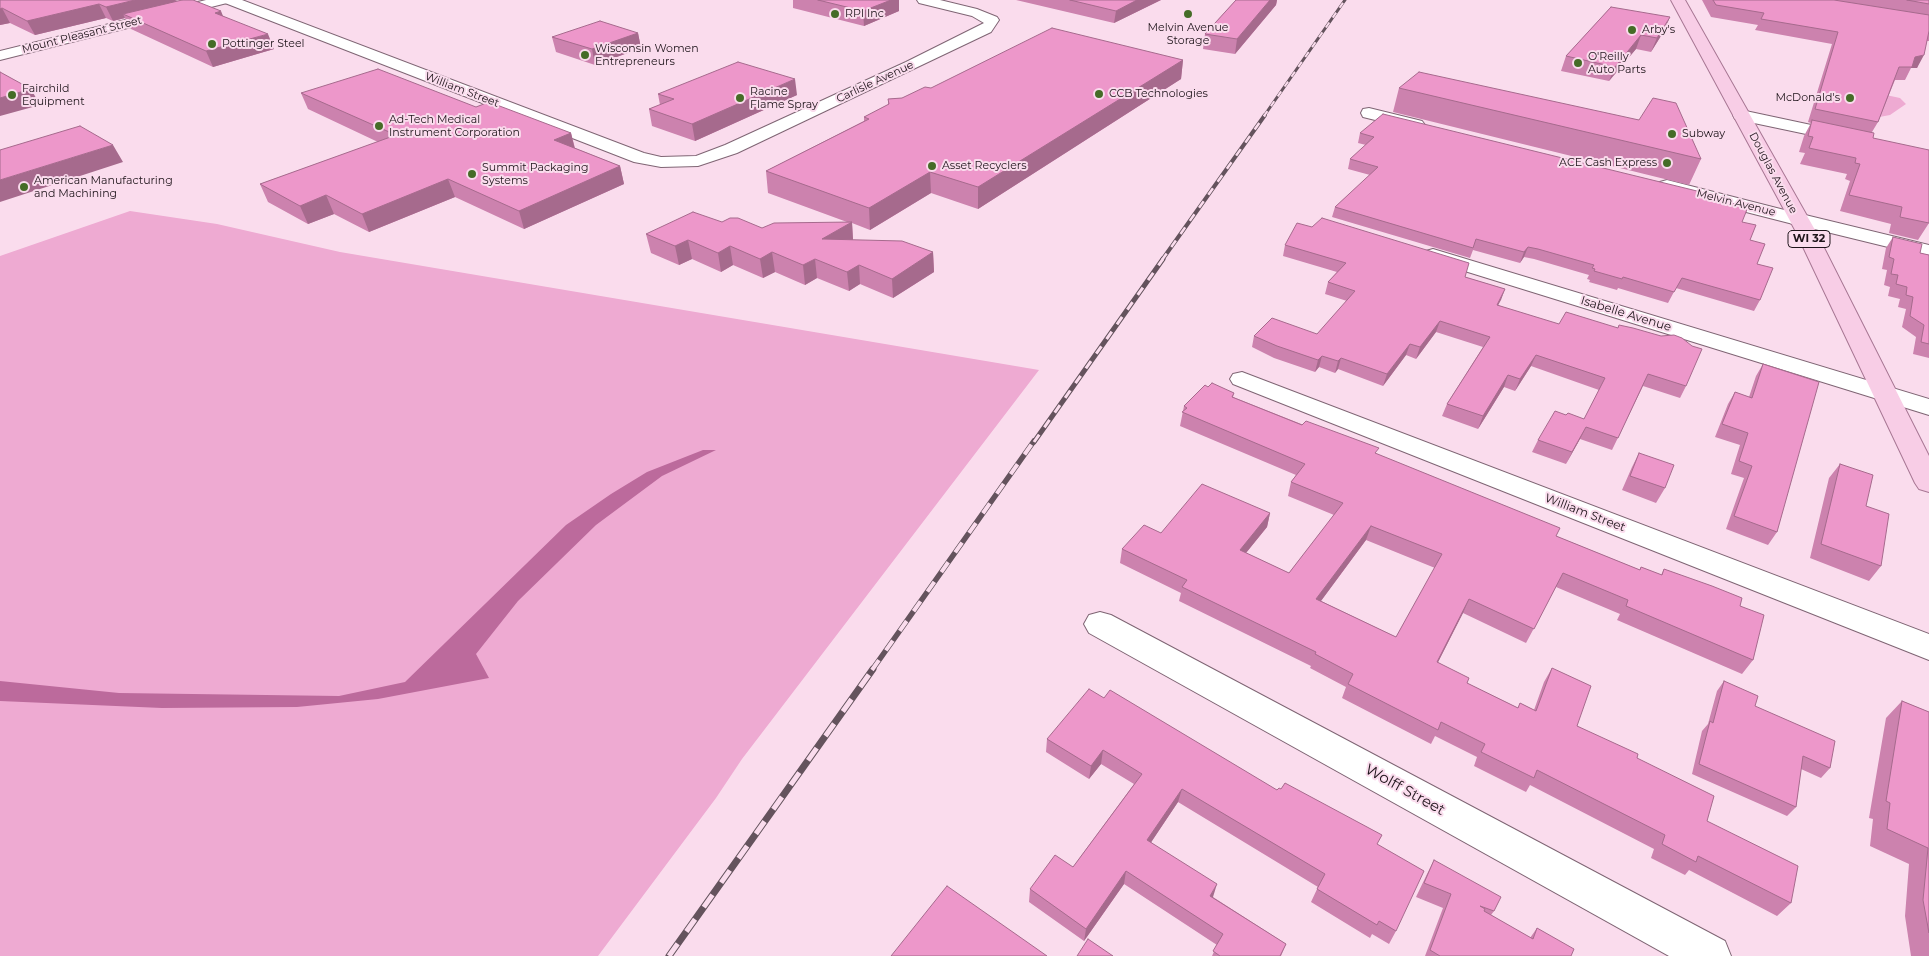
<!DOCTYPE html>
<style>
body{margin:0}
canvas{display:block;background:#fadced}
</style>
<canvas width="1929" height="956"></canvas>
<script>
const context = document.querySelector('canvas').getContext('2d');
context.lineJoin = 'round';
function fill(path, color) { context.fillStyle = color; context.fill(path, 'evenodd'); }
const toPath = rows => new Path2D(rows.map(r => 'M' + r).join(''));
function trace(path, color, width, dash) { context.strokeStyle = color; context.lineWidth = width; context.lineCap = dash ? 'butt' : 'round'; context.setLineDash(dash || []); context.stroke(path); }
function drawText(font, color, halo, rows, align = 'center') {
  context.font = font + ' Montserrat,sans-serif'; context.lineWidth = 4; context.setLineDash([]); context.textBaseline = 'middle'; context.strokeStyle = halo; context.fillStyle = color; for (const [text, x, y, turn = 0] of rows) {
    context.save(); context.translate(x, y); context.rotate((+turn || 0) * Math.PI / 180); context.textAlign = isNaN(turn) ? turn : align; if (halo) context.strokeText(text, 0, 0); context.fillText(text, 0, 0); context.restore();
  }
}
const green = toPath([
 [1886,95,1900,98,1906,104,1890,115,1874,118],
 [130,211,217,224,340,252,1039,370,742,759,716,798,598,956,0,956,0,256]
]);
const water = toPath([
 [703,450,716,450,662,476,596,525,518,601,476,654,489,678,378,699,297,707,162,708,0,701,0,681,119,693,339,696,405,682,566,525,611,494,647,472]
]);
const minor = toPath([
 [223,0,242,0,644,153,661,157,696,156,725,145,906,62,984,23,972,16,919,3,917,0,940,0,977,9,997,17,999,20,991,32,737,153,698,166,661,167,634,162,225,3,223,0],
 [1369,108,1422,121,1425,125,1422,129,1416,130,1363,117,1361,113,1363,109,1369,108],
 [1741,110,1844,132,1850,133,1853,137,1850,141,1844,142,1735,119,1733,115,1735,111,1741,110],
 [1667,180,1804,215,1807,219,1804,223,1797,225,1660,190,1658,186,1660,182,1667,180],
 [1433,249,1929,399,1929,415,1426,259,1423,255,1426,251,1433,249],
 [1242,372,1929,634,1929,660,1233,384,1230,379,1233,374,1242,372],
 [1100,612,1111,615,1725,941,1731,956,1669,956,1089,633,1084,624,1089,615,1100,612]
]);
const tertiary = toPath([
 [206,0,229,0,227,3,0,60,0,51,206,0],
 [1797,213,1929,245,1929,257,1790,223,1787,219,1790,215,1797,213]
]);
const primary = toPath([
 [1671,0,1685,0,1815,230,1929,456,1929,492,1919,489,1915,483,1795,230,1671,0]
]);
const railFar4 = toPath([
 [1264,116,1345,0]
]);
const railFar3 = toPath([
 [1162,260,1265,115]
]);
const railFar2 = toPath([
 [1034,442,1163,259]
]);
const railFar1 = toPath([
 [872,670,1034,441]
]);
const rail = toPath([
 [669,956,873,669]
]);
const wall = toPath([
 [0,0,175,1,223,16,274,49,213,67,131,29,125,18,113,21,106,18,35,35,10,23,0,25],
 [793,0,899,0,899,11,864,26,793,8],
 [1016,0,1161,0,1114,23],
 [1236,0,1277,0,1276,5,1235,54,1203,49,1205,34],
 [1702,0,1929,0,1929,41,1927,41,1917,68,1911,68,1905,80,1895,80,1878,122,1872,132,1873,138,1929,223,1918,240,1889,233,1891,224,1840,211,1850,181,1845,179,1847,174,1800,164,1805,153,1799,152,1804,136,1811,123,1808,122,1832,44,1755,30,1758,25,1711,17],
 [1611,7,1664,31,1651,52,1636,49,1609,81,1561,71,1566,56],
 [638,33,641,48,595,65,556,52,552,37],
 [1183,60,1181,79,978,209,931,193,870,230,852,223,853,240,933,252,934,272,893,298,860,284,849,291,817,278,805,285,775,272,763,278,733,265,721,272,692,259,679,265,651,253,646,234,722,222,762,228,847,222,768,193,766,171,864,121,864,117,888,105,888,99,902,98,931,88],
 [1399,88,1639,120,1701,159,1689,185,1393,112],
 [301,93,476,107,571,133,575,148,620,166,624,184,524,229,455,197,369,232,334,214,308,224,268,202,260,184,378,142,308,109],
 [658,94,797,95,695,141,652,126,649,109,660,105],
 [1360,133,1703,196,1742,222,1750,240,1757,264,1760,300,1754,311,1676,288,1668,303,1618,288,1617,290,1589,282,1590,280,1587,279,1589,275,1534,259,1524,257,1520,263,1473,250,1470,258,1332,217,1335,207,1370,175,1348,169,1350,159,1366,145,1358,143],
 [1893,237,1920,253,1929,255,1929,358,1913,354,1916,337,1902,327,1906,309,1898,307,1900,299,1888,296,1890,287,1884,285,1887,270,1882,269,1886,248],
 [1285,245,1465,277,1505,289,1498,305,1686,386,1680,398,1643,386,1612,450,1580,439,1566,464,1532,452,1538,440,1566,415,1584,419,1599,390,1531,366,1515,391,1504,387,1478,429,1442,416,1447,404,1483,347,1436,332,1416,359,1406,355,1383,386,1338,369,1335,373,1319,367,1315,372,1274,358,1252,347,1254,336,1317,334,1347,301,1325,294,1328,282,1337,272,1283,256],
 [1763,364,1777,532,1768,545,1726,529,1744,478,1731,474,1740,445,1715,437,1728,404,1735,392,1749,397,1756,376],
 [1234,393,1233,397,1377,454,1556,536,1640,570,1641,567,1661,575,1664,569,1740,606,1753,660,1742,674,1617,620,1620,614,1556,587,1526,643,1463,613,1438,662,1467,683,1518,708,1520,703,1534,710,1544,682,1552,668,1577,726,1637,758,1707,821,1791,903,1777,916,1689,870,1685,875,1651,858,1654,849,1530,785,1526,792,1474,766,1477,757,1435,736,1431,744,1342,698,1346,687,1310,668,1311,666,1179,601,1181,593,1120,563,1122,549,1161,533,1270,513,1267,527,1246,553,1289,573,1334,515,1288,496,1291,482,1296,475,1180,426,1184,406],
 [1366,540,1435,568,1396,637,1321,601],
 [1639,453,1665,488,1656,503,1622,490,1632,467],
 [1840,464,1866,506,1881,566,1869,581,1810,558,1829,478],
 [1724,681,1830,768,1821,778,1801,769,1796,807,1787,816,1692,774,1702,731,1708,724,1717,691],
 [1104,698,1377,844,1396,931,1389,944,1372,934,1370,938,1311,902,1318,887,1178,802,1151,842,1213,897,1286,944,1281,956,1212,956,1217,945,1124,884,1084,941,1029,902,1030,889,1073,867,1134,784,1101,764,1089,779,1046,752,1047,739],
 [1902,701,1929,712,1929,956,1911,956,1905,916,1909,864,1870,846,1873,819,1869,818,1886,718],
 [1434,860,1494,911,1491,915,1530,938,1537,928,1571,956,1425,956,1443,908,1416,897,1427,874]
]);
const shadedWall = toPath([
 [135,0,178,0,175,1,177,5,123,14,125,18,113,21,106,7],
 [891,0,899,0,899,11,864,26,863,11],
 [1137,0,1161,0,1114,23,1116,11],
 [1270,0,1277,0,1276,5,1235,54,1237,39],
 [99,4,106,18,35,35,27,21],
 [2,8,10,23,0,25,0,9],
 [221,11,227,26,215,13],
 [1670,17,1664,31,1651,52,1657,38],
 [638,33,641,48,595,65,592,49],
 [268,34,274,49,213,67,206,51],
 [1641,35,1636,49,1609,81,1615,67],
 [1924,55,1917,68,1911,68,1915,57],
 [1183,60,1181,79,978,209,978,187],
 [795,79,797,95,695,141,692,124],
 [31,89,40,105,0,116,0,98],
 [571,133,575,150,554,140],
 [113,145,123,162,0,202,0,180],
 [620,166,624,184,524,229,519,211],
 [930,172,931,193,870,230,869,208],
 [448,179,455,197,369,232,362,214],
 [326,195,334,214,308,224,300,206],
 [852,222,853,240,822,239],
 [688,240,692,259,679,265,675,246],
 [730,246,733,265,721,272,718,253],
 [1528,247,1524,257,1520,263,1524,252],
 [772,252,775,272,763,278,760,259],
 [933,252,934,272,893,298,892,279],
 [815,259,817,278,805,285,803,265],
 [859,265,860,284,849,291,847,272],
 [1505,289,1501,300,1492,316,1497,305],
 [1440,321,1436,332,1416,359,1420,347],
 [1410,344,1406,355,1383,386,1387,374],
 [1536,355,1531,366,1515,391,1520,379],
 [1322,356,1319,367,1315,372,1318,360],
 [1341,358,1338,369,1335,373,1338,361],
 [1508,375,1504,387,1478,429,1483,416],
 [1586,427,1580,439,1566,464,1572,452],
 [1270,513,1267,527,1237,564,1240,550],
 [1371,526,1366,540,1312,613,1316,599],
 [1469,599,1463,613,1431,676,1437,662],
 [1103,750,1101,764,1089,779,1091,766],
 [1182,789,1178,802,1144,853,1147,840],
 [1126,871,1124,884,1084,941,1086,929],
 [1217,884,1213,897,1206,908,1210,896]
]);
const building = toPath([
 [0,0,135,0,106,7,99,4,27,21,2,8,0,9,0,0],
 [182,0,193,0,221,11,215,13,268,34,206,51,123,14,182,0],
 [818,0,891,0,863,11,818,0],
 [1070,0,1137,0,1116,11,1070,0],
 [1236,0,1270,0,1237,39,1205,34,1236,0],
 [1713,0,1834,0,1929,15,1929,31,1924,55,1915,57,1912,67,1899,67,1878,122,1815,109,1838,32,1761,19,1764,13,1716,5,1713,0],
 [1907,0,1929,0,1929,4,1907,0],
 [1611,7,1670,17,1657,38,1641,35,1615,67,1566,56,1611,7],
 [600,21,638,33,592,49,552,37,600,21],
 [1052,28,1183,60,978,187,930,172,869,208,766,171,869,119,864,117,889,104,888,99,902,98,925,87,931,88,1052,28],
 [738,62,795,79,692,124,649,109,674,99,658,94,738,62],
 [378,69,476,107,489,102,571,133,554,140,620,166,519,211,448,179,362,214,326,195,300,206,260,184,396,135,301,93,378,69],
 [0,72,31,89,0,98,0,72],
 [1419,72,1639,120,1653,98,1676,103,1701,159,1399,88,1419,72],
 [1383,114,1701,192,1703,196,1748,207,1742,222,1756,225,1750,240,1765,244,1757,264,1773,268,1760,300,1682,278,1674,292,1623,277,1622,279,1594,271,1595,269,1592,268,1594,265,1538,249,1528,247,1524,252,1476,239,1473,248,1335,207,1378,167,1350,159,1374,137,1360,133,1383,114],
 [1812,120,1874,133,1873,138,1929,150,1929,223,1900,217,1902,207,1849,195,1860,164,1855,163,1856,158,1809,148,1813,137,1808,136,1812,120],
 [80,126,113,145,0,180,0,150,80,126],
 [693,212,722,222,730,218,738,218,762,228,774,223,852,222,822,239,902,241,933,252,892,279,859,265,847,272,815,259,803,265,772,252,760,259,730,246,718,253,688,240,675,246,646,234,693,212],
 [1322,218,1469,263,1465,277,1505,289,1497,305,1559,324,1566,312,1618,328,1619,325,1633,328,1661,336,1674,335,1682,338,1692,346,1702,349,1686,386,1648,374,1618,438,1586,427,1572,452,1538,440,1555,411,1566,415,1568,413,1584,419,1605,378,1536,355,1520,379,1508,375,1483,416,1447,404,1490,337,1440,321,1420,347,1410,344,1387,374,1341,358,1338,361,1322,356,1318,360,1277,346,1254,336,1272,318,1317,334,1355,291,1328,282,1346,263,1285,245,1297,223,1312,227,1322,218],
 [1893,237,1922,244,1920,253,1929,255,1929,344,1921,342,1924,325,1910,316,1913,297,1906,295,1907,287,1896,284,1898,275,1891,274,1894,259,1889,257,1893,237],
 [1763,364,1819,382,1777,532,1734,516,1752,466,1739,461,1748,433,1722,424,1735,392,1752,398,1763,364],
 [1212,383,1234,393,1232,397,1302,425,1306,421,1379,448,1375,453,1560,528,1556,536,1640,570,1641,567,1662,575,1664,569,1712,586,1742,598,1740,606,1764,615,1753,660,1626,606,1628,600,1563,573,1534,629,1469,599,1437,662,1469,678,1467,683,1518,708,1520,703,1536,711,1552,668,1591,686,1577,726,1638,754,1637,758,1714,796,1707,821,1798,866,1791,903,1698,856,1696,862,1662,844,1665,835,1537,770,1534,778,1481,752,1485,744,1441,722,1438,730,1348,684,1353,674,1315,654,1316,652,1182,587,1187,580,1122,549,1144,525,1161,533,1202,484,1270,513,1240,550,1289,573,1343,503,1291,482,1305,464,1182,412,1187,408,1184,406,1205,385,1208,387,1212,383],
 [1371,526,1442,554,1396,637,1316,599,1371,526],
 [1639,453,1674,465,1665,488,1630,476,1639,453],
 [1840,464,1873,475,1866,506,1889,514,1881,566,1821,544,1840,464],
 [1724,681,1758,696,1755,706,1835,741,1830,768,1803,756,1796,807,1699,764,1710,721,1713,723,1724,681],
 [1089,689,1104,698,1110,690,1277,790,1279,788,1281,789,1285,783,1382,835,1377,844,1424,871,1396,931,1379,921,1377,925,1317,889,1325,874,1182,789,1147,840,1217,884,1210,896,1286,944,1280,956,1220,956,1213,951,1223,934,1126,871,1086,929,1030,889,1055,855,1073,867,1142,774,1103,750,1091,766,1047,739,1089,689],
 [1902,701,1929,712,1929,933,1923,900,1928,848,1887,829,1890,803,1886,801,1902,701],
 [1434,860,1501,897,1494,911,1480,906,1485,909,1484,911,1533,939,1537,928,1574,949,1571,956,1440,956,1430,950,1451,894,1424,883,1434,860],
 [947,886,1047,956,891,956,947,886],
 [1088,939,1113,956,1077,956,1088,939]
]);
const markers = [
 [835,14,5,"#456c27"],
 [1188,14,5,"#456c27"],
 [1632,30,5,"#456c27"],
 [212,44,5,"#456c27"],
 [585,55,5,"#456c27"],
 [1578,63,5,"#456c27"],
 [1099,94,5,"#456c27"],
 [12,95,5,"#456c27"],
 [740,98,5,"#456c27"],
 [1850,98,5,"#456c27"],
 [379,126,5,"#456c27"],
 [1672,134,5,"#456c27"],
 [1667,163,5,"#456c27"],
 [932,166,5,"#456c27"],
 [472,174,5,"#456c27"],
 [24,187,5,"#456c27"]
];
const farPoinames = [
 ["RPI Inc",845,14],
 ["Melvin Avenue",1188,28,"center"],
 ["Storage",1188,41,"center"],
 ["Arby's",1642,30],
 ["Pottinger Steel",222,44],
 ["Wisconsin Women",595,49],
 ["Entrepreneurs",595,62],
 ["O'Reilly",1588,57],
 ["Auto Parts",1588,70],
 ["Fairchild",22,89],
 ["Equipment",22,102],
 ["Racine",750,92],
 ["Flame Spray",750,105],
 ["CCB Technologies",1109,94],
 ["McDonald's",1840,98,"right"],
 ["Ad-Tech Medical",389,120],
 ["Instrument Corporation",389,133],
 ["Subway",1682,134],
 ["ACE Cash Express",1657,163,"right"],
 ["Asset Recyclers",942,166],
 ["Summit Packaging",482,168],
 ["Systems",482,181],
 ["American Manufacturing",34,181],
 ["and Machining",34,194]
];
const farStreetnames = [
 ["Mount Pleasant Street",82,35,-14],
 ["Carlisle Avenue",875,82,-25],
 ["William Street",462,90,21],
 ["Douglas Avenue",1773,173,62],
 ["Melvin Avenue",1736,203,14]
];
const shields = [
 [1809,239,42]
];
const shieldNames = [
 ["WI 32",1809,239]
];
const streetNames = [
 ["Isabelle Avenue",1626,314,17],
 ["William Street",1585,513,21]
];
const nearStreetnames = [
 ["Wolff Street",1405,790,29]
];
fill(green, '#eeaad2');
fill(water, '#bc6a9c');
trace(minor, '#7f6574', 2);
trace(tertiary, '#7f6574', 2);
trace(primary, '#a87794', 2);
fill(minor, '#fff');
fill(tertiary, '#fff');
fill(primary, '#f8cde6');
trace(railFar4, '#64535d', 3);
trace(railFar3, '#64535d', 4);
trace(railFar2, '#64535d', 5);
trace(railFar1, '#64535d', 5.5);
trace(rail, '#64535d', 7);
trace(railFar4, '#fadced', 2, [6]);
trace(railFar3, '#fadced', 2.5, [8]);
trace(railFar2, '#fadced', 3, [9]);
trace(railFar1, '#fadced', 4, [12]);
trace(rail, '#fadced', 5, [15]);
fill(wall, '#cc82ae');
fill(shadedWall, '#a66a8d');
fill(building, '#ed97ca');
trace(building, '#a66a8d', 1);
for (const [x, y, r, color] of markers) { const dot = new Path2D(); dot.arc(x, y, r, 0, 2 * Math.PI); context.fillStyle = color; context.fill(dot); trace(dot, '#fadced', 2); }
drawText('11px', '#1e141a', '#fadced', farPoinames, 'left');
drawText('11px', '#1e141a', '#fadced', farStreetnames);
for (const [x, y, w] of shields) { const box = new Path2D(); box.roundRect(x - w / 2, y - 8.5, w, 17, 4); context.fillStyle = '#fadced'; context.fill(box); trace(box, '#1e141a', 1); }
drawText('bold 11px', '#1e141a', null, shieldNames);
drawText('12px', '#1e141a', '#fadced', streetNames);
drawText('15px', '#1e141a', '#fadced', nearStreetnames);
</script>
